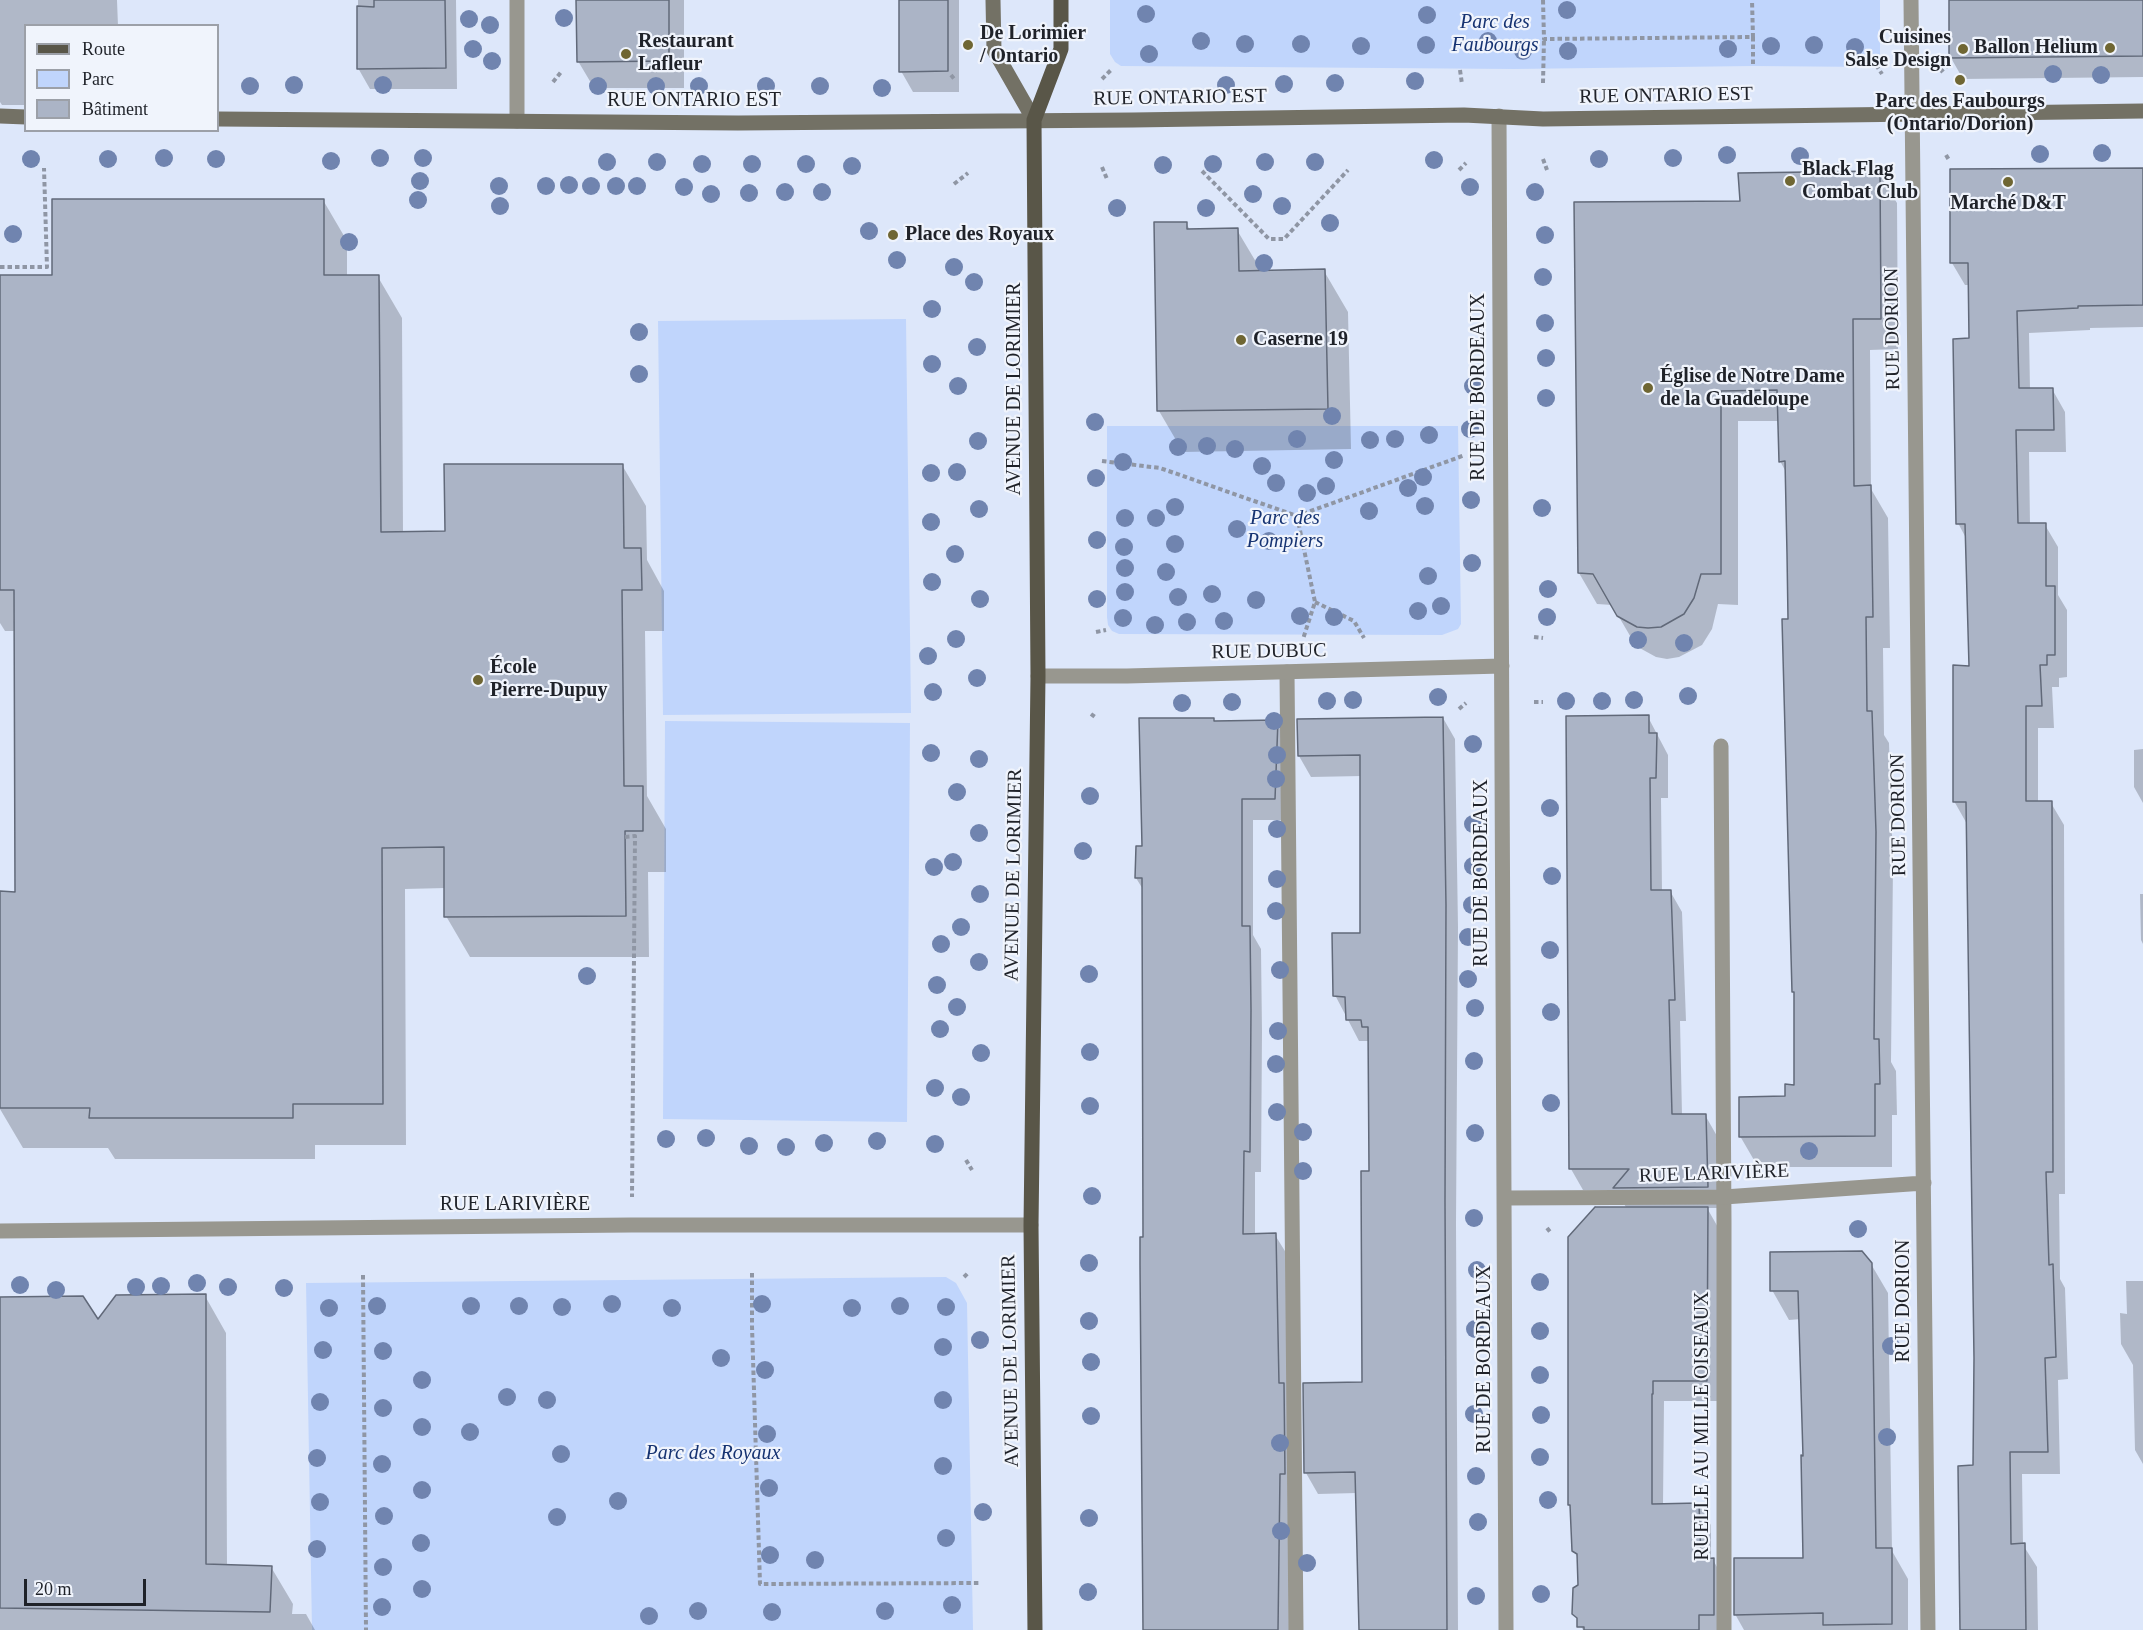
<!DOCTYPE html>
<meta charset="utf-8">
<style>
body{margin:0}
#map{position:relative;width:2143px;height:1630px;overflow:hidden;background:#dde7fa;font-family:"Times New Roman",serif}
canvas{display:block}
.legend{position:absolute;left:24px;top:24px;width:195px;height:108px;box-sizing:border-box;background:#f0f4fc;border:2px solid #9ca0a8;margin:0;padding:8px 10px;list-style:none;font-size:18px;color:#1f2229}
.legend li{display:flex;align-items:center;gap:12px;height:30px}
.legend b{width:30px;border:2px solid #9ca0a8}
.scale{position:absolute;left:24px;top:1579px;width:122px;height:27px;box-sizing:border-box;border:3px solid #1f2229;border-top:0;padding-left:8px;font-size:18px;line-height:21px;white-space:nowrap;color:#1f2229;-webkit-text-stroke:4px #f0f4fc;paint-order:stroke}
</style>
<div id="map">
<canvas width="2143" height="1630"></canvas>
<ul class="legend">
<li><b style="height:8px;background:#595648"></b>Route</li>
<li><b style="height:16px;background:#c0d5fc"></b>Parc</li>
<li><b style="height:16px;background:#abb4c6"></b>Bâtiment</li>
</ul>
<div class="scale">20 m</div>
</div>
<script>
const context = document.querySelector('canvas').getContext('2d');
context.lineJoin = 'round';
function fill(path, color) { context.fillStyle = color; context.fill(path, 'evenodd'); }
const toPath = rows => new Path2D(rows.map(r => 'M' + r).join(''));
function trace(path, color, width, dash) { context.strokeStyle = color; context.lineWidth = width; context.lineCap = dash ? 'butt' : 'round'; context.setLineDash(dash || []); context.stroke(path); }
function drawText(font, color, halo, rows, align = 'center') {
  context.font = font + ' "Times New Roman",serif'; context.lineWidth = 4.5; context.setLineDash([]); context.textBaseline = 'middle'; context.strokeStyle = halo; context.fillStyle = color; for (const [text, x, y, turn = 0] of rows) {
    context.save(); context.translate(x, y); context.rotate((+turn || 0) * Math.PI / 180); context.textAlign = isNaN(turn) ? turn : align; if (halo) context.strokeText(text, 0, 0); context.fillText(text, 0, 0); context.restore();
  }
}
const green = toPath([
 [1110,0,1880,0,1880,56,1879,61,1872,67,1753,66,1514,69,1121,66,1115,62,1110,54],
 [906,319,911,713,663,715,658,321],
 [1107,426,1458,426,1461,624,1458,629,1442,635,1119,634,1112,631,1108,625,1107,617],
 [665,721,910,723,907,1122,663,1119],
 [946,1277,956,1283,967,1303,973,1630,312,1630,306,1283]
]);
const shadow = toPath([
 [0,0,117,0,118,26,26,26,26,105,2,105,0,102],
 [358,0,456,0,457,89,370,89,358,68],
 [578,0,684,0,684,88,594,88,578,61],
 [900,0,959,0,959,92,913,92,901,71],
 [1950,0,2143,0,2143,77,1963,79,1951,58],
 [2143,169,2143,327,2090,328,2090,330,2029,333,2030,389,2052,389,2065,412,2066,452,2029,452,2030,524,2045,525,2058,547,2058,595,2067,610,2067,677,2059,678,2059,687,2052,687,2054,728,2038,728,2038,803,2051,803,2064,825,2065,1194,2059,1194,2060,1279,2065,1288,2068,1379,2058,1380,2060,1474,2022,1474,2023,1545,2037,1567,2038,1630,1962,1630,1974,1467,1975,1358,1967,824,1954,801,1970,667,1967,540,1958,523,1971,340,1970,285,1965,285,1952,263],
 [1879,173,1897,203,1898,349,1870,350,1871,489,1888,518,1890,648,1883,648,1884,735,1889,743,1893,864,1891,1062,1896,1071,1897,1115,1892,1115,1892,1167,1758,1167,1740,1136,1787,1098,1796,1086,1786,472,1780,461,1779,421,1738,421,1738,605,1718,604,1712,629,1702,645,1679,657,1667,659,1656,657,1636,646,1612,605,1597,604,1579,573,1742,202],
 [323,200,347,241,347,277,378,277,402,318,403,533,446,533,622,465,646,506,647,560,664,591,664,631,645,631,647,796,666,829,666,872,648,872,649,957,470,957,446,916,446,888,405,889,406,1145,315,1145,315,1159,115,1159,108,1148,23,1148,0,1109,0,893,16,893,15,631,5,631,0,623,0,276,54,276],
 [1186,223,1190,230,1237,230,1262,272,1324,271,1348,312,1351,449,1183,452,1159,411],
 [1568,717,1648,717,1668,755,1668,798,1661,798,1662,892,1670,891,1682,912,1686,1021,1680,1021,1682,1115,1705,1115,1717,1136,1719,1208,1707,1208,1719,1229,1718,1401,1664,1401,1663,1505,1699,1504,1711,1525,1711,1560,1713,1560,1725,1581,1725,1630,1583,1630,1574,1614,1579,1585,1578,1559,1574,1550,1627,1209,1616,1190,1583,1190,1571,1169],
 [1443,718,1455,739,1458,927,1456,1223,1458,1630,1360,1630,1357,1493,1318,1494,1306,1473,1305,1384,1363,1384,1371,1172,1370,1041,1359,1041,1335,995,1361,934,1362,776,1311,777,1299,756],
 [1213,719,1215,723,1277,721,1289,742,1287,820,1253,820,1253,935,1261,949,1262,1032,1261,1172,1255,1172,1255,1235,1275,1235,1288,1256,1289,1630,1145,1630,1144,891,1136,878,1144,848],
 [2143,749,2143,803,2134,787,2134,750],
 [2140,894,2143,894,2143,944,2141,940],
 [1871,1264,1888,1293,1892,1551,1908,1579,1908,1630,1744,1630,1735,1614,1804,1559,1805,1457,1801,1319,1789,1320,1772,1290],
 [2126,1281,2143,1281,2143,1464,2135,1450,2133,1365,2121,1344,2120,1313,2127,1314],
 [205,1296,226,1333,227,1566,271,1567,293,1604,292,1614,306,1614,315,1630,0,1630,0,1298,98,1322]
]);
const building = toPath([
 [374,0,445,0,446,68,357,69,357,6,374,7,374,0],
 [576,0,669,0,669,61,577,62,576,0],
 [899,0,948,0,948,71,899,72,899,0],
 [1949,0,2143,0,2143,56,1949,58,1949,0],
 [2143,168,2143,305,2078,306,2078,308,2017,311,2019,388,2053,388,2054,430,2016,430,2018,523,2046,523,2046,586,2055,586,2055,655,2047,655,2047,665,2040,665,2042,706,2026,706,2026,801,2052,801,2053,1172,2046,1172,2049,1265,2053,1264,2056,1357,2045,1358,2048,1452,2010,1452,2011,1544,2025,1543,2026,1630,1960,1630,1958,1466,1973,1465,1974,1358,1966,802,1953,802,1953,665,1969,666,1965,524,1956,524,1953,339,1969,338,1968,263,1950,263,1950,169,2143,168],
 [1880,171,1881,319,1853,319,1854,486,1871,485,1873,617,1866,617,1867,711,1872,711,1876,832,1874,1039,1879,1039,1880,1084,1875,1084,1875,1136,1739,1137,1739,1097,1785,1096,1785,1084,1794,1085,1794,992,1792,992,1782,619,1788,619,1787,554,1785,461,1779,462,1777,390,1721,391,1721,574,1701,574,1694,598,1684,614,1661,627,1648,628,1637,627,1617,616,1593,574,1578,573,1574,202,1740,201,1738,173,1880,171],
 [52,199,324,199,324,275,379,275,381,532,445,531,444,464,623,464,624,548,641,548,642,590,622,590,624,786,643,786,643,831,625,831,626,916,444,917,444,847,382,848,383,1104,293,1104,293,1118,89,1118,90,1108,0,1108,0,891,15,892,14,590,0,590,0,275,52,275,52,199],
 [1154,222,1187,222,1187,229,1238,228,1239,271,1325,269,1328,409,1157,411,1154,222],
 [1649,715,1649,733,1657,733,1656,778,1650,778,1651,890,1671,890,1675,1000,1669,1000,1672,1114,1706,1114,1708,1187,1613,1188,1629,1169,1569,1169,1566,716,1649,715],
 [1443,717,1446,905,1445,1201,1447,1630,1359,1630,1355,1472,1304,1473,1303,1383,1362,1382,1361,1171,1369,1171,1368,1027,1362,1027,1361,1020,1346,1020,1345,997,1333,996,1332,933,1360,933,1360,755,1298,756,1297,719,1443,717],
 [1139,718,1214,718,1214,721,1278,720,1275,799,1242,799,1242,926,1250,926,1251,1010,1250,1152,1244,1151,1243,1234,1276,1233,1279,1383,1284,1383,1285,1474,1280,1474,1278,1630,1143,1630,1140,1265,1140,1237,1143,1237,1142,878,1135,878,1136,846,1142,846,1139,718],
 [1595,1207,1708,1207,1707,1381,1653,1381,1653,1394,1652,1394,1652,1504,1699,1503,1701,1559,1714,1558,1714,1615,1699,1615,1699,1630,1584,1630,1584,1627,1577,1627,1577,1618,1572,1614,1573,1588,1578,1585,1577,1554,1572,1551,1570,1505,1568,1505,1568,1237,1595,1207],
 [1862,1251,1872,1263,1876,1548,1892,1548,1892,1624,1823,1625,1823,1613,1734,1615,1734,1558,1803,1558,1801,1455,1803,1456,1798,1291,1770,1291,1770,1252,1862,1251],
 [206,1294,206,1564,272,1566,270,1612,0,1608,0,1297,83,1296,98,1319,116,1295,206,1294]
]);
const path = toPath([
 [1543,0,1544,39,1753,37,1752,0],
 [1753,37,1753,66],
 [1876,65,1882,74],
 [1460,70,1462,84],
 [1940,72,1947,66],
 [951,75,955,80],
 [1102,79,1111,70],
 [553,82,561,72],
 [1543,83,1544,39],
 [1946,155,1949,160],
 [1543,159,1547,170],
 [1102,167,1107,179],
 [1459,170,1466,163],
 [1202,171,1269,239,1284,239,1348,170],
 [954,184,968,173],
 [0,267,47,267,44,168],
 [1102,461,1160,468,1297,516,1465,455],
 [1297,516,1315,602,1303,639],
 [1315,602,1354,621,1364,638],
 [1096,632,1106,630],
 [1534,637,1543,638],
 [1534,702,1543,702],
 [1459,709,1466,703],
 [1091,714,1095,717],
 [625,837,635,836,632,1197],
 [966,1160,972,1170],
 [1547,1228,1551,1233],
 [752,1273,752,1326,760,1584,980,1583],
 [363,1275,366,1630],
 [964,1277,969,1272]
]);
const lane = toPath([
 [1287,672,1296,1630],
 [1721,746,1724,1223,1724,1630]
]);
const street = toPath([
 [517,0,517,121],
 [1911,0,1928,1630],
 [1499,116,1506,1630],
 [1038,676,1127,676,1502,666],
 [1506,1198,1724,1197,1924,1183],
 [0,1231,631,1225,1031,1225]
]);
const secondary = toPath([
 [993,0,994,50,1034,120],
 [0,116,26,117],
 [218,119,738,123,1133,120,1464,115,1543,119,2143,111]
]);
const primary = toPath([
 [1035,1630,1031,1225,1038,676,1034,120,1061,49,1061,0]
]);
const trees = [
 [1567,10],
 [1146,14],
 [1427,15],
 [564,18],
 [469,19],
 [490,25],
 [1201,41],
 [1488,41],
 [1245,44],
 [1301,44],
 [1426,45],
 [1814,45],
 [1361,46],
 [1771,46],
 [1855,47],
 [473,49],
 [1728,49],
 [1523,51],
 [1568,51],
 [1149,54],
 [492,61],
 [2053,74],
 [2101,75],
 [1415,81],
 [1335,83],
 [1284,84],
 [294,85],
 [383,85],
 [1226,85],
 [250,86],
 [598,86],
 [656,86],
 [699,86],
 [766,86],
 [820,86],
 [882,88],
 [2102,153],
 [2040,154],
 [1727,155],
 [1800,156],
 [164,158],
 [380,158],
 [423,158],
 [1673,158],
 [31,159],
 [108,159],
 [216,159],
 [1599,159],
 [1434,160],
 [331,161],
 [607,162],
 [657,162],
 [1265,162],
 [1315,162],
 [702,164],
 [752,164],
 [806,164],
 [1213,164],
 [1163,165],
 [852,166],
 [420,181],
 [569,185],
 [499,186],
 [546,186],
 [591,186],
 [616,186],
 [637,186],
 [684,187],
 [1470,187],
 [785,192],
 [822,192],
 [1535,192],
 [749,193],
 [711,194],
 [1253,194],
 [418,200],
 [500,206],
 [1282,206],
 [1117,208],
 [1206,208],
 [1330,223],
 [869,231],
 [13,234],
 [1545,235],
 [349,242],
 [897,260],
 [1264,263],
 [954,267],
 [1543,277],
 [974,282],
 [932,309],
 [1545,323],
 [639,332],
 [977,347],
 [1546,358],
 [932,364],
 [639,374],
 [958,386],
 [1473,386],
 [1546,398],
 [1332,416],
 [1095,422],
 [1470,429],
 [1429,435],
 [1297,439],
 [1395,439],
 [1370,440],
 [978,441],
 [1207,446],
 [1178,447],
 [1235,449],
 [1334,460],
 [1123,462],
 [1262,466],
 [957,472],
 [931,473],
 [1423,477],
 [1096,478],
 [1276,483],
 [1326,486],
 [1408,488],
 [1307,493],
 [1471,500],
 [1425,506],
 [1175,507],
 [1542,508],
 [979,509],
 [1369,511],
 [1125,518],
 [1156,518],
 [931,522],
 [1237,529],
 [1097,540],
 [1269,541],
 [1175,544],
 [1124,547],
 [955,554],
 [1472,563],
 [1125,568],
 [1166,572],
 [1428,576],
 [932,582],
 [1548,589],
 [1125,592],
 [1212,594],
 [1178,597],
 [980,599],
 [1097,599],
 [1256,600],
 [1441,606],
 [1418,611],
 [1300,616],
 [1334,617],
 [1547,617],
 [1123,618],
 [1224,621],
 [1187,622],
 [1155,625],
 [956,639],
 [1638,640],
 [1684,643],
 [928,656],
 [977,678],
 [933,692],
 [1688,696],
 [1438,697],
 [1353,700],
 [1634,700],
 [1327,701],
 [1566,701],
 [1602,701],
 [1232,702],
 [1182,703],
 [1274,721],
 [1473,744],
 [931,753],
 [1277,755],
 [979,759],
 [1276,779],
 [957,792],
 [1090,796],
 [1550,808],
 [1473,824],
 [1277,829],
 [979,833],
 [1083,851],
 [953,862],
 [1473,866],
 [934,867],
 [1552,876],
 [1277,879],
 [980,894],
 [1472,905],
 [1276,911],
 [961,927],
 [1468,937],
 [941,944],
 [1550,950],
 [979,962],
 [1280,970],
 [1089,974],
 [587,976],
 [1468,979],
 [937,985],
 [957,1007],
 [1475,1008],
 [1551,1012],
 [940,1029],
 [1278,1031],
 [1090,1052],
 [981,1053],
 [1474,1061],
 [1276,1064],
 [935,1088],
 [961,1097],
 [1551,1103],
 [1090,1106],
 [1277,1112],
 [1303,1132],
 [1475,1133],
 [706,1138],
 [666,1139],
 [877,1141],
 [824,1143],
 [935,1144],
 [749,1146],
 [786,1147],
 [1809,1151],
 [1303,1171],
 [1092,1196],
 [1474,1218],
 [1858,1229],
 [1089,1263],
 [1477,1270],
 [1540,1282],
 [197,1283],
 [20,1285],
 [161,1286],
 [136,1287],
 [228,1287],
 [284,1288],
 [56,1290],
 [612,1304],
 [762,1304],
 [377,1306],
 [471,1306],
 [519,1306],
 [900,1306],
 [562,1307],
 [946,1307],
 [329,1308],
 [672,1308],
 [852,1308],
 [1089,1321],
 [1475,1329],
 [1540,1331],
 [980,1340],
 [1891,1346],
 [943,1347],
 [323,1350],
 [383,1351],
 [721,1358],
 [1091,1362],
 [765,1370],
 [1540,1375],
 [422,1380],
 [507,1397],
 [547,1400],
 [943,1400],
 [320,1402],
 [383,1408],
 [1474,1414],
 [1541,1415],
 [1091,1416],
 [422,1427],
 [470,1432],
 [767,1434],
 [1887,1437],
 [1280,1443],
 [561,1454],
 [1540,1457],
 [317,1458],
 [382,1464],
 [943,1466],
 [1476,1476],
 [769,1488],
 [422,1490],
 [1548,1500],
 [618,1501],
 [320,1502],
 [983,1512],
 [384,1516],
 [557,1517],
 [1089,1518],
 [1478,1522],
 [1281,1531],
 [946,1538],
 [421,1543],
 [317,1549],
 [770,1555],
 [815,1560],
 [1307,1563],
 [383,1567],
 [422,1589],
 [1088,1592],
 [1541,1594],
 [1476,1596],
 [952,1605],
 [382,1607],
 [698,1611],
 [885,1611],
 [772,1612],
 [649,1616]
];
const markers = [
 [968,45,6,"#6f6633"],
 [2110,48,6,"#6f6633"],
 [1963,49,6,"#6f6633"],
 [626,54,6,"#6f6633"],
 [1960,80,6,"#6f6633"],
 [1790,181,6,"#6f6633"],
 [2008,182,6,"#6f6633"],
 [893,235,6,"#6f6633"],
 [1241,340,6,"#6f6633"],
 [1648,388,6,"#6f6633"],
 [478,680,6,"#6f6633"]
];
const parkNames = [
 ["Parc des",1495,23],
 ["Faubourgs",1495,46],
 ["Parc des",1285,519],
 ["Pompiers",1285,542],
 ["Parc des Royaux",713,1454]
];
const poiNames = [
 ["De Lorimier",980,34],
 ["/ Ontario",980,57],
 ["Cuisines",1951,38,"right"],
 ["Salse Design",1951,61,"right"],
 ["Restaurant",638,42],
 ["Lafleur",638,65],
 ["Ballon Helium",2098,48,"right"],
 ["Parc des Faubourgs",1960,102,"center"],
 ["(Ontario/Dorion)",1960,125,"center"],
 ["Black Flag",1802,170],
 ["Combat Club",1802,193],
 ["Marché D&T",2008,204,"center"],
 ["Place des Royaux",905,235],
 ["Caserne 19",1253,340],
 ["Église de Notre Dame",1660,377],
 ["de la Guadeloupe",1660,400],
 ["École",490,668],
 ["Pierre-Dupuy",490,691]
];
const streetNames = [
 ["RUE ONTARIO EST",1666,96,-1],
 ["RUE ONTARIO EST",1180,98,-1],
 ["RUE ONTARIO EST",694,101],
 ["RUE DORION",1893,329,-91],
 ["RUE DE BORDEAUX",1479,387,-90],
 ["AVENUE DE LORIMIER",1015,389,-90],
 ["RUE DUBUC",1269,652,-1],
 ["RUE DORION",1899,815,-91],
 ["RUE DE BORDEAUX",1482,873,-90],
 ["AVENUE DE LORIMIER",1014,875,-89],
 ["RUE LARIVIÈRE",1714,1174,-2],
 ["RUE LARIVIÈRE",515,1205],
 ["RUE DORION",1904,1301,-90],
 ["RUE DE BORDEAUX",1485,1359,-90],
 ["AVENUE DE LORIMIER",1011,1361,-91],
 ["RUELLE AU MILLE OISEAUX",1703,1426,-90]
];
fill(green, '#c0d5fc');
fill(shadow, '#0003');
fill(building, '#abb4c6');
trace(building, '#616979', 1.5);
trace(path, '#8f96a4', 4, [4.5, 3]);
trace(lane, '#98978f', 15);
trace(street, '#98978f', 15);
trace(secondary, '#737165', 15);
trace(primary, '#595648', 15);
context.fillStyle = '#7084af';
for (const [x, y] of trees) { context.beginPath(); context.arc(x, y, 9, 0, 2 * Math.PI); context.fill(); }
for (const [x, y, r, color] of markers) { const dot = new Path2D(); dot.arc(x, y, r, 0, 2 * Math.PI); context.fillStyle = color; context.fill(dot); trace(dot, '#f0f4fc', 2); }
drawText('italic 20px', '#163372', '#f0f4fc', parkNames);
drawText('bold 20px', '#1f2229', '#f0f4fc', poiNames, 'left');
drawText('20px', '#1f2229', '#f0f4fc', streetNames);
</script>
